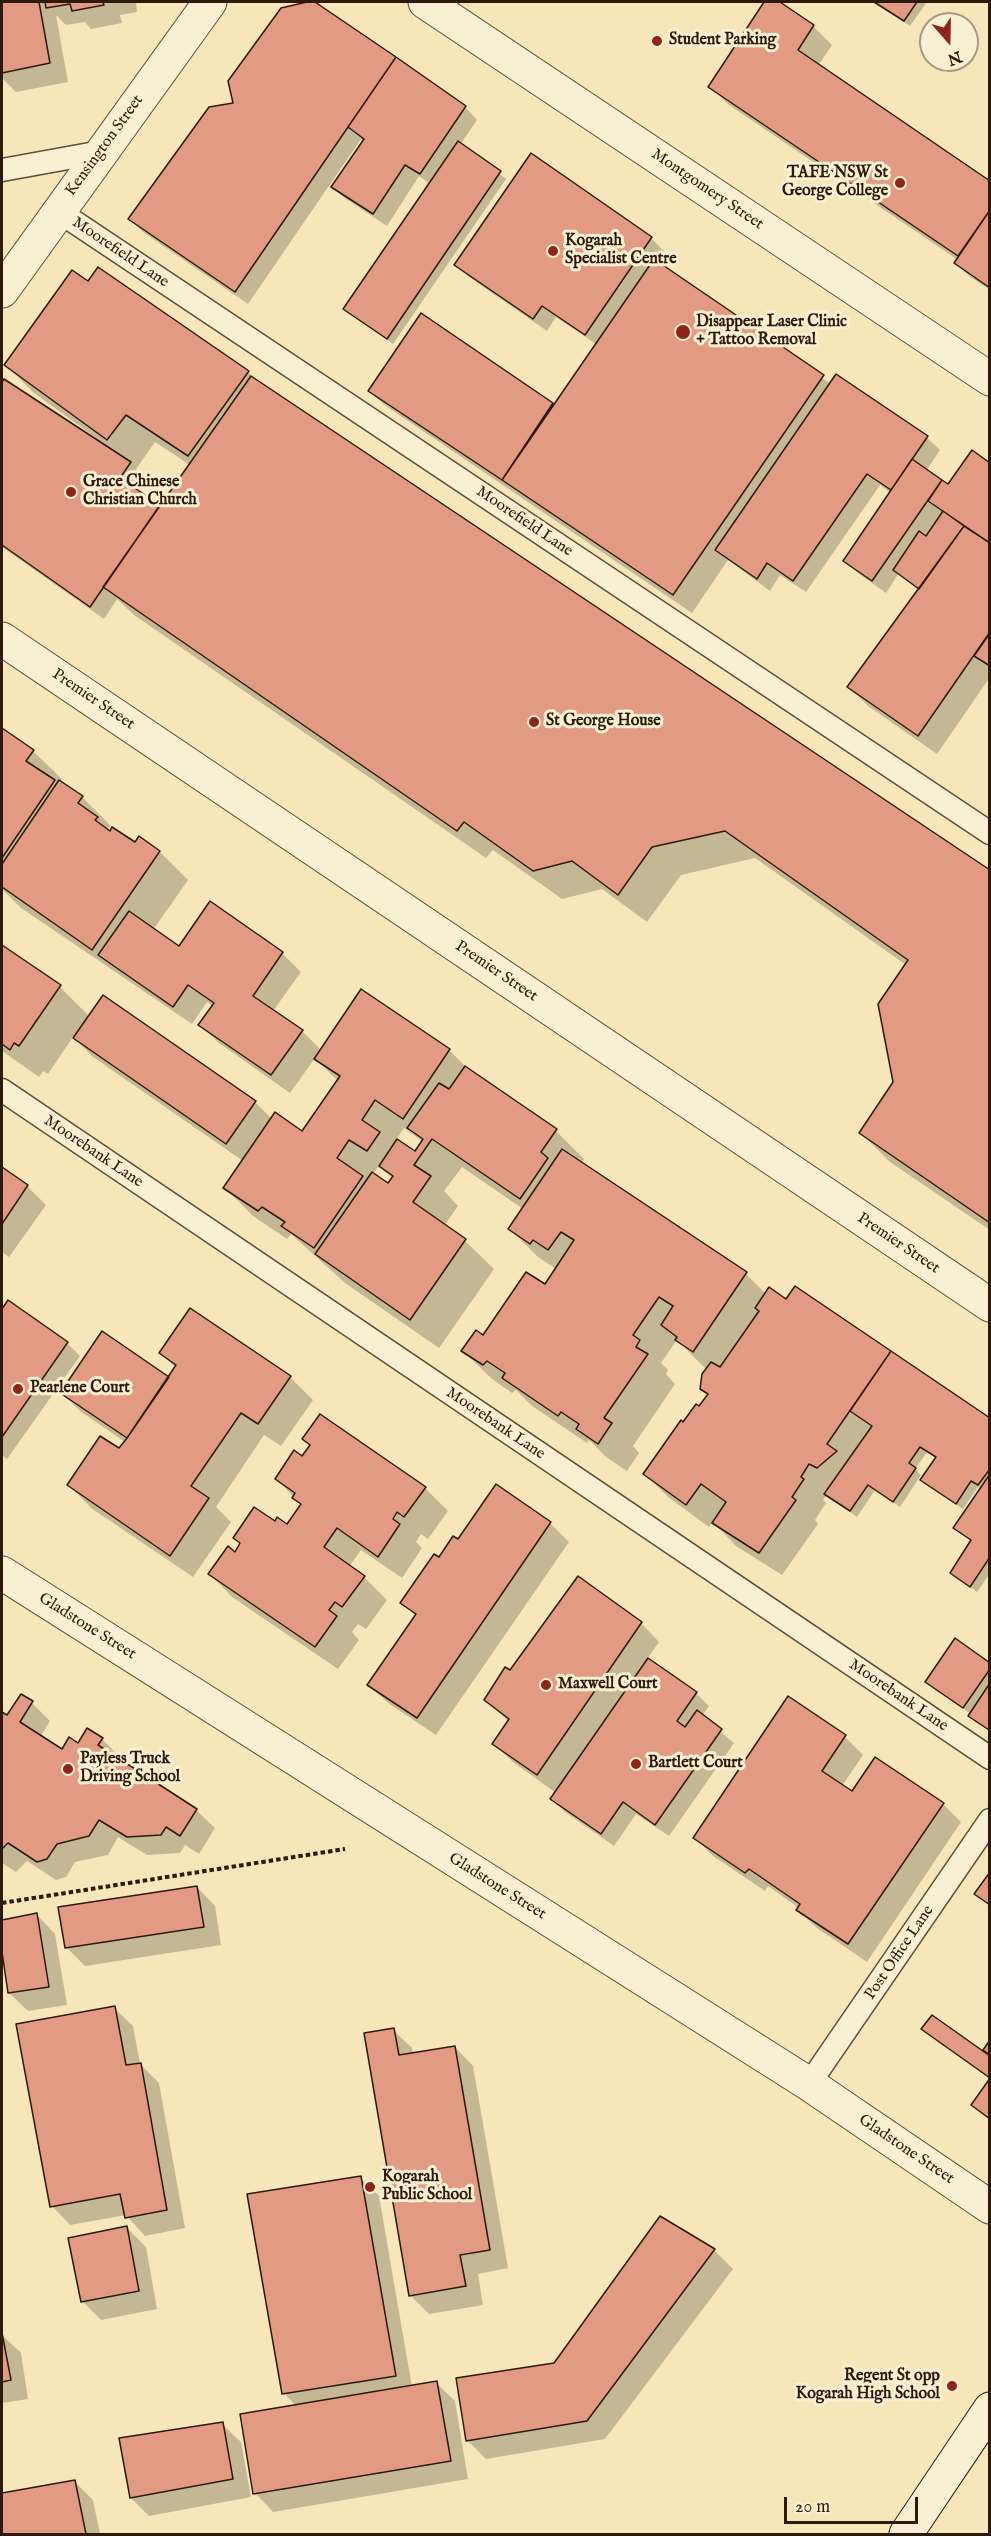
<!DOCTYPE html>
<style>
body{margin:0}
#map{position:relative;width:991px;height:2536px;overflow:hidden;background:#f6e6b9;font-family:"IM FELL English",serif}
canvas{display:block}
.frame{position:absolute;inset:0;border:3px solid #2e1a0a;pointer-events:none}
.north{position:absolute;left:919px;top:12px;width:60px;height:60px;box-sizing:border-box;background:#f9efd2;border:2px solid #a89a82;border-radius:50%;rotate:160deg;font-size:16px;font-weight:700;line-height:24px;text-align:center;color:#2e1a0a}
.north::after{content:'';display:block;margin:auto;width:21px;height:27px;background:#8f2418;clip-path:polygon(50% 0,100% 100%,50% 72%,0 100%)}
.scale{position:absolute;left:784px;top:2497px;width:134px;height:27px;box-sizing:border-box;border:3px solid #2e1a0a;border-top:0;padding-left:8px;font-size:18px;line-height:21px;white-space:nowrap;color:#2e1a0a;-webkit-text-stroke:4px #f9efd2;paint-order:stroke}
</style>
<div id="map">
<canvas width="991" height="2536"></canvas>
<div class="frame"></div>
<div class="north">N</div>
<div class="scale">20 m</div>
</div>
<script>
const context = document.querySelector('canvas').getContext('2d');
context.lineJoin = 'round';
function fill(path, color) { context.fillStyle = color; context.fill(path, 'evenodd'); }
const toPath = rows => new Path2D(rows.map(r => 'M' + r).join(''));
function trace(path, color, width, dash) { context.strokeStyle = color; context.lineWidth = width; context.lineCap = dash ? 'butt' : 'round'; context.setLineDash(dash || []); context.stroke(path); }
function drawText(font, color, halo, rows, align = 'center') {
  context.font = font + ' "IM FELL English",serif'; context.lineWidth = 6; context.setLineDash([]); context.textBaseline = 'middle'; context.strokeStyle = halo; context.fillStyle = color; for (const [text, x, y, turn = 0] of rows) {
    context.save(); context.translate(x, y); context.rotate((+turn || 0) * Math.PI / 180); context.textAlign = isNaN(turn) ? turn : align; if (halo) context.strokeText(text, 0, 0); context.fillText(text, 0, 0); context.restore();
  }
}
const shadow = toPath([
 [2,2,136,2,137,12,120,15,122,23,91,29,85,22,66,25,56,15,68,82,16,92,2,78],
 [313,2,465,107,477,120,460,145,506,179,393,344,345,309,430,184,419,176,387,226,346,199,333,187,364,141,361,139,248,304,143,232,130,219,235,104,282,9],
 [766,2,778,2,813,26,832,45,818,66,990,183,990,290,969,276,956,263,958,260,729,105,710,87],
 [874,2,927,2,910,26],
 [531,155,651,238,664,251,656,263,831,384,927,438,940,450,926,471,948,486,990,464,990,677,937,754,868,706,849,687,926,592,899,573,886,593,858,573,845,560,891,493,880,485,806,592,780,575,770,591,728,560,692,613,383,404,370,391,552,404,555,407,597,345,556,317,547,331,469,277,456,264],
 [6,365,248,372,259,383,990,872,990,1230,890,1162,861,1133,895,1082,906,965,755,858,681,875,647,922,602,889,562,899,493,850,486,858,134,615,117,599,104,619,2,547,2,385,4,381,93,439,95,437,34,393],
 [155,442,190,465,160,508,134,489,143,476,136,469],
 [2,730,33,751,62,779,60,782,82,797,110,825,108,829,111,832,135,844,140,838,160,852,188,880,153,930,179,948,210,903,282,953,301,972,273,1011,302,1031,321,1050,449,1050,470,1071,556,1131,584,1159,581,1164,746,1274,766,1294,786,1301,795,1288,990,1420,990,1573,977,1592,952,1572,972,1542,955,1528,982,1489,978,1487,963,1509,929,1486,937,1459,927,1452,915,1469,921,1475,900,1507,875,1490,857,1517,827,1495,823,1500,826,1503,815,1520,818,1524,782,1575,736,1546,713,1522,709,1527,668,1497,645,1474,709,1396,702,1389,707,1370,677,1340,661,1363,668,1370,666,1374,675,1384,633,1446,639,1453,627,1471,606,1457,589,1440,587,1443,532,1406,516,1390,512,1393,492,1379,463,1351,545,1286,556,1269,538,1257,510,1229,523,1209,462,1167,444,1191,458,1206,444,1226,465,1241,494,1269,439,1348,345,1283,291,1234,287,1239,253,1216,225,1188,243,1161,93,1057,73,1037,48,1074,43,1071,39,1077,2,1051,2,947,60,987,90,1017,255,1102,272,1119,303,1133,338,1081,315,1058,290,1093,219,1043,200,1025,213,1006,207,1002,192,1024,21,908,2,889],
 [404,1128,423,1142,416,1153,396,1140],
 [378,1167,393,1178,388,1185,373,1175],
 [2,1169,27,1186,46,1205,9,1257,2,1252],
 [8,1302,67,1343,80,1356,7,1459,2,1455,2,1312],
 [161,1353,290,1377,313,1400,281,1446,264,1435,216,1507,231,1522,193,1577,91,1508,69,1485,119,1450,125,1442,80,1411,62,1393,168,1378,176,1368],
 [304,1439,425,1488,448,1511,428,1539,421,1534,416,1542,422,1548,402,1578,361,1550,349,1567,364,1577,387,1600,366,1629,358,1624,352,1632,359,1640,338,1669,232,1597,210,1574,235,1554,241,1545,235,1538,275,1523,287,1526,302,1505,276,1479,302,1458,311,1446],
 [496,1486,550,1523,569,1542,436,1735,388,1703,369,1685,416,1616,402,1603,458,1541],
 [641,1623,659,1642,647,1659,696,1693,709,1706,702,1716,734,1743,669,1836,636,1814,614,1846,565,1812,552,1799,556,1793,513,1762,494,1744,509,1722,486,1700,511,1672],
 [990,1665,990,1731,976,1722,970,1716,971,1714,927,1682],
 [32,1703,50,1721,40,1737,63,1751,102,1739,120,1757,118,1760,196,1810,215,1828,199,1854,185,1845,180,1853,147,1855,118,1837,108,1855,75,1862,66,1877,56,1880,27,1861,16,1872,2,1863,2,1714,7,1717],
 [845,1737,863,1755,842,1786,852,1793,943,1804,961,1822,867,1962,817,1928,798,1910,799,1908,768,1886,765,1891,713,1856,694,1837],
 [197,1887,215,1906,221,1945,85,1966,66,1947],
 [37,1915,55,1934,67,2005,28,2011,9,1993,2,1943,2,1921],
 [114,2008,133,2026,140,2064,159,2083,185,2228,145,2236,126,2215,70,2225,52,2206],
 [393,2030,412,2048,413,2054,455,2047,473,2066,508,2268,478,2274,483,2305,429,2314,410,2295],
 [360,2178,379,2196,412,2387,436,2383,455,2401,468,2479,273,2512,255,2493,296,2406,284,2393],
 [660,2218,714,2250,733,2269,605,2439,486,2459,467,2440,555,2364],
 [127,2228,146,2247,157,2309,101,2320,82,2301],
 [2,2335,21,2353,28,2399,2,2403],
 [222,2424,241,2442,251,2497,149,2516,131,2498],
 [74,2481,93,2500,100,2534,2,2534,2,2495]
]);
const building = toPath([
 [2,2,39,2,50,63,2,73,2,2],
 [45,2,103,2,104,5,72,11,70,4,46,8,45,2],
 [307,2,315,2,396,57,235,292,128,219,209,107,233,103,228,81,281,8,307,2],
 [764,2,780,2,814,25,798,50,990,181,990,210,958,256,708,87,764,2],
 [874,2,917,2,904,21,874,2],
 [396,57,466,106,420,174,405,165,373,214,331,187,364,139,348,127,396,57],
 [458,141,501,171,387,339,343,309,458,141],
 [531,153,652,237,585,335,542,306,533,319,454,265,531,153],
 [990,210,990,288,954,263,990,210],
 [654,259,824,375,673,595,502,480,654,259],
 [98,267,249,371,188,456,126,415,107,440,4,365,72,270,88,281,98,267],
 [421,313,553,403,502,480,368,391,421,313],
 [836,374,928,436,891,490,867,474,793,581,767,563,757,579,715,550,836,374],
 [251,376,990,870,990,1223,859,1133,893,1082,878,1004,908,960,725,831,652,847,618,895,572,861,533,871,464,822,457,831,103,587,251,376],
 [4,379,131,462,120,478,160,505,90,607,2,545,2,382,4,379],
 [972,450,990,463,990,543,928,501,942,480,948,484,972,450],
 [912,459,942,480,872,581,843,561,912,459],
 [943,511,964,526,919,589,893,570,919,531,926,536,943,511],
 [964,526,990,543,990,632,918,736,847,687,964,526],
 [990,633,990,666,974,656,990,633],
 [2,728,34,750,26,761,55,780,2,858,2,728],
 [59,780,83,796,78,803,98,817,95,820,110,831,112,827,135,842,139,836,160,851,92,950,2,887,2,864,59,780],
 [210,901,283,952,253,996,303,1030,271,1075,198,1025,214,1003,188,985,173,1007,98,955,129,911,179,946,210,901],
 [2,945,61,985,19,1046,14,1043,10,1050,2,1044,2,945],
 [361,989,450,1049,403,1119,375,1100,362,1120,380,1132,367,1151,349,1140,337,1158,363,1176,314,1248,281,1226,285,1222,262,1207,258,1211,223,1188,275,1112,302,1131,340,1076,314,1059,361,989],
 [103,995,256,1101,226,1144,73,1038,103,995],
 [465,1066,557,1129,541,1152,548,1158,520,1199,432,1139,414,1165,431,1176,413,1202,466,1239,410,1320,315,1254,372,1172,388,1183,393,1176,379,1166,397,1139,415,1151,423,1139,407,1128,439,1083,449,1089,465,1066],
 [562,1149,747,1272,693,1352,675,1340,677,1337,661,1325,673,1306,659,1297,633,1335,640,1340,636,1347,648,1354,604,1418,612,1423,598,1444,576,1429,579,1424,561,1412,558,1416,502,1378,505,1373,487,1361,483,1365,461,1351,476,1330,483,1335,526,1272,545,1284,574,1240,561,1232,548,1250,533,1240,530,1244,508,1229,562,1149],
 [2,1167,28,1185,2,1224,2,1167],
 [795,1286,891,1351,827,1444,837,1451,817,1468,809,1464,801,1477,804,1479,792,1497,796,1500,759,1553,712,1523,726,1502,701,1484,686,1505,643,1474,681,1420,683,1422,696,1404,699,1406,708,1394,700,1389,702,1374,711,1362,720,1367,759,1311,755,1308,769,1287,786,1299,795,1286],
 [8,1300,68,1342,2,1437,2,1309,8,1300],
 [190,1308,291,1376,258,1424,241,1413,191,1486,209,1498,170,1556,67,1485,100,1436,119,1448,127,1438,176,1365,159,1353,190,1308],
 [102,1331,169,1377,127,1438,60,1393,102,1331],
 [891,1351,990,1418,990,1469,978,1485,971,1481,956,1504,920,1480,936,1457,920,1447,909,1463,916,1468,893,1502,868,1485,850,1511,824,1494,872,1426,850,1411,891,1351],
 [320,1414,426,1487,404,1517,397,1512,393,1519,400,1524,378,1557,337,1528,324,1547,365,1576,342,1607,335,1602,329,1610,337,1616,315,1647,208,1574,228,1546,235,1552,240,1543,233,1538,254,1507,275,1521,277,1517,287,1524,301,1504,292,1498,295,1493,275,1479,294,1450,302,1456,310,1445,302,1439,320,1414],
 [990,1474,990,1557,970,1587,950,1573,971,1540,953,1528,990,1474],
 [496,1484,551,1522,417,1718,367,1685,416,1614,400,1603,434,1554,439,1557,453,1536,458,1539,496,1484],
 [578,1576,642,1622,537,1775,492,1744,509,1719,484,1700,505,1667,510,1670,578,1576],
 [955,1638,990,1663,990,1669,963,1708,925,1682,955,1638],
 [648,1658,697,1692,677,1721,685,1727,697,1710,722,1729,655,1825,623,1802,601,1834,550,1799,648,1658],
 [990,1683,990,1728,989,1730,968,1716,990,1683],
 [21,1694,33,1701,20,1722,62,1749,69,1737,78,1743,87,1728,103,1738,98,1745,197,1809,180,1836,166,1827,161,1835,127,1837,99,1820,89,1836,57,1844,47,1859,37,1862,8,1843,2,1849,2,1712,7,1715,21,1694],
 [788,1696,846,1735,822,1771,852,1791,875,1757,944,1803,848,1944,796,1910,800,1904,749,1869,745,1873,693,1838,788,1696],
 [990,1872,990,1905,974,1894,990,1872],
 [197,1886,204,1927,65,1948,58,1907,197,1886],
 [37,1913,49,1987,8,1993,2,1952,2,1920,37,1913],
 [115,2006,126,2065,141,2063,167,2210,125,2218,120,2194,50,2207,16,2024,115,2006],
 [932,2015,990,2056,990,2078,921,2029,932,2015],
 [394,2028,399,2055,455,2046,490,2250,460,2255,466,2286,409,2296,364,2033,394,2028],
 [990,2040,990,2055,983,2050,990,2040],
 [988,2081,990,2083,990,2119,971,2105,988,2081],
 [361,2176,396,2376,282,2394,247,2194,361,2176],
 [660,2216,715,2249,587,2421,466,2441,456,2378,554,2363,660,2216],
 [127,2226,139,2291,81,2302,68,2238,127,2226],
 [2,2333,11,2380,2,2382,2,2333],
 [437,2381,451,2461,253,2494,240,2414,437,2381],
 [223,2422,233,2479,130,2498,119,2438,223,2422],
 [75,2480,86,2534,2,2534,2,2493,75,2480]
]);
const path = toPath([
 [2,1903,345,1849]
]);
const lane = toPath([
 [2,170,101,152],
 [58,211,990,833],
 [2,1090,990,1758],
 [809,2084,990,1820]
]);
const street = toPath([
 [425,2,990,379],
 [2,291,210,2],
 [2,639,990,1305],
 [2,1573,809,2084,990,2207]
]);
const secondary = toPath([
 [906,2534,990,2409]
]);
const markers = [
 [657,41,6,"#8f2418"],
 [900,183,6,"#8f2418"],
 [553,251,6,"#8f2418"],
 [683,332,8,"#8f2418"],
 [71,492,6,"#8f2418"],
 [534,722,6,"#8f2418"],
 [18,1389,6,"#8f2418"],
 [546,1685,6,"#8f2418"],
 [636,1764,6,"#8f2418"],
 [68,1769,6,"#8f2418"],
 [370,2187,6,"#8f2418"],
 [952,2386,6,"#8f2418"]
];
const poiNames = [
 ["Student Parking",669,41],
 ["TAFE NSW St",888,174,"right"],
 ["George College",888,192,"right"],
 ["Kogarah",565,242],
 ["Specialist Centre",565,260],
 ["Disappear Laser Clinic",696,323],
 ["+ Tattoo Removal",696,341],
 ["Grace Chinese",83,483],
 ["Christian Church",83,501],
 ["St George House",546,722],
 ["Pearlene Court",30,1389],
 ["Maxwell Court",558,1685],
 ["Payless Truck",80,1760],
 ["Driving School",80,1778],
 ["Bartlett Court",648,1764],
 ["Kogarah",382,2178],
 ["Public School",382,2196],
 ["Regent St opp",940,2377,"right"],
 ["Kogarah High School",940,2395,"right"]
];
const streetNames = [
 ["Kensington Street",105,146,-54],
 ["Montgomery Street",707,190,34],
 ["Moorefield Lane",120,253,34],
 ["Moorefield Lane",524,522,34],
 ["Premier Street",93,700,34],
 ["Premier Street",496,972,34],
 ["Moorebank Lane",93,1152,34],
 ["Premier Street",898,1244,34],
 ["Moorebank Lane",495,1424,34],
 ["Gladstone Street",87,1627,32],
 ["Moorebank Lane",898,1696,34],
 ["Gladstone Street",497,1887,32],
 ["Post Office Lane",900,1953,-56],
 ["Gladstone Street",906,2150,34]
];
fill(shadow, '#0003');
fill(building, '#e29a83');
trace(building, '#2e1a0a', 1.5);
trace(lane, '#604d36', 25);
trace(street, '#604d36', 35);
trace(secondary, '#2e1a0a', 35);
trace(path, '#2e1a0a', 4, [4.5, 3]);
trace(lane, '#f9efd2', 22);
trace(street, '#f9efd2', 33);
trace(secondary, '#f9efd2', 33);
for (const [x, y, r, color] of markers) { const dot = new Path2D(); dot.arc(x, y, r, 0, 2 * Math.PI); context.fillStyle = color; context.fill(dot); trace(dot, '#f9efd2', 2); }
drawText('bold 16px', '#2e1a0a', '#f9efd2', poiNames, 'left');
drawText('16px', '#2e1a0a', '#f9efd2', streetNames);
</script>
